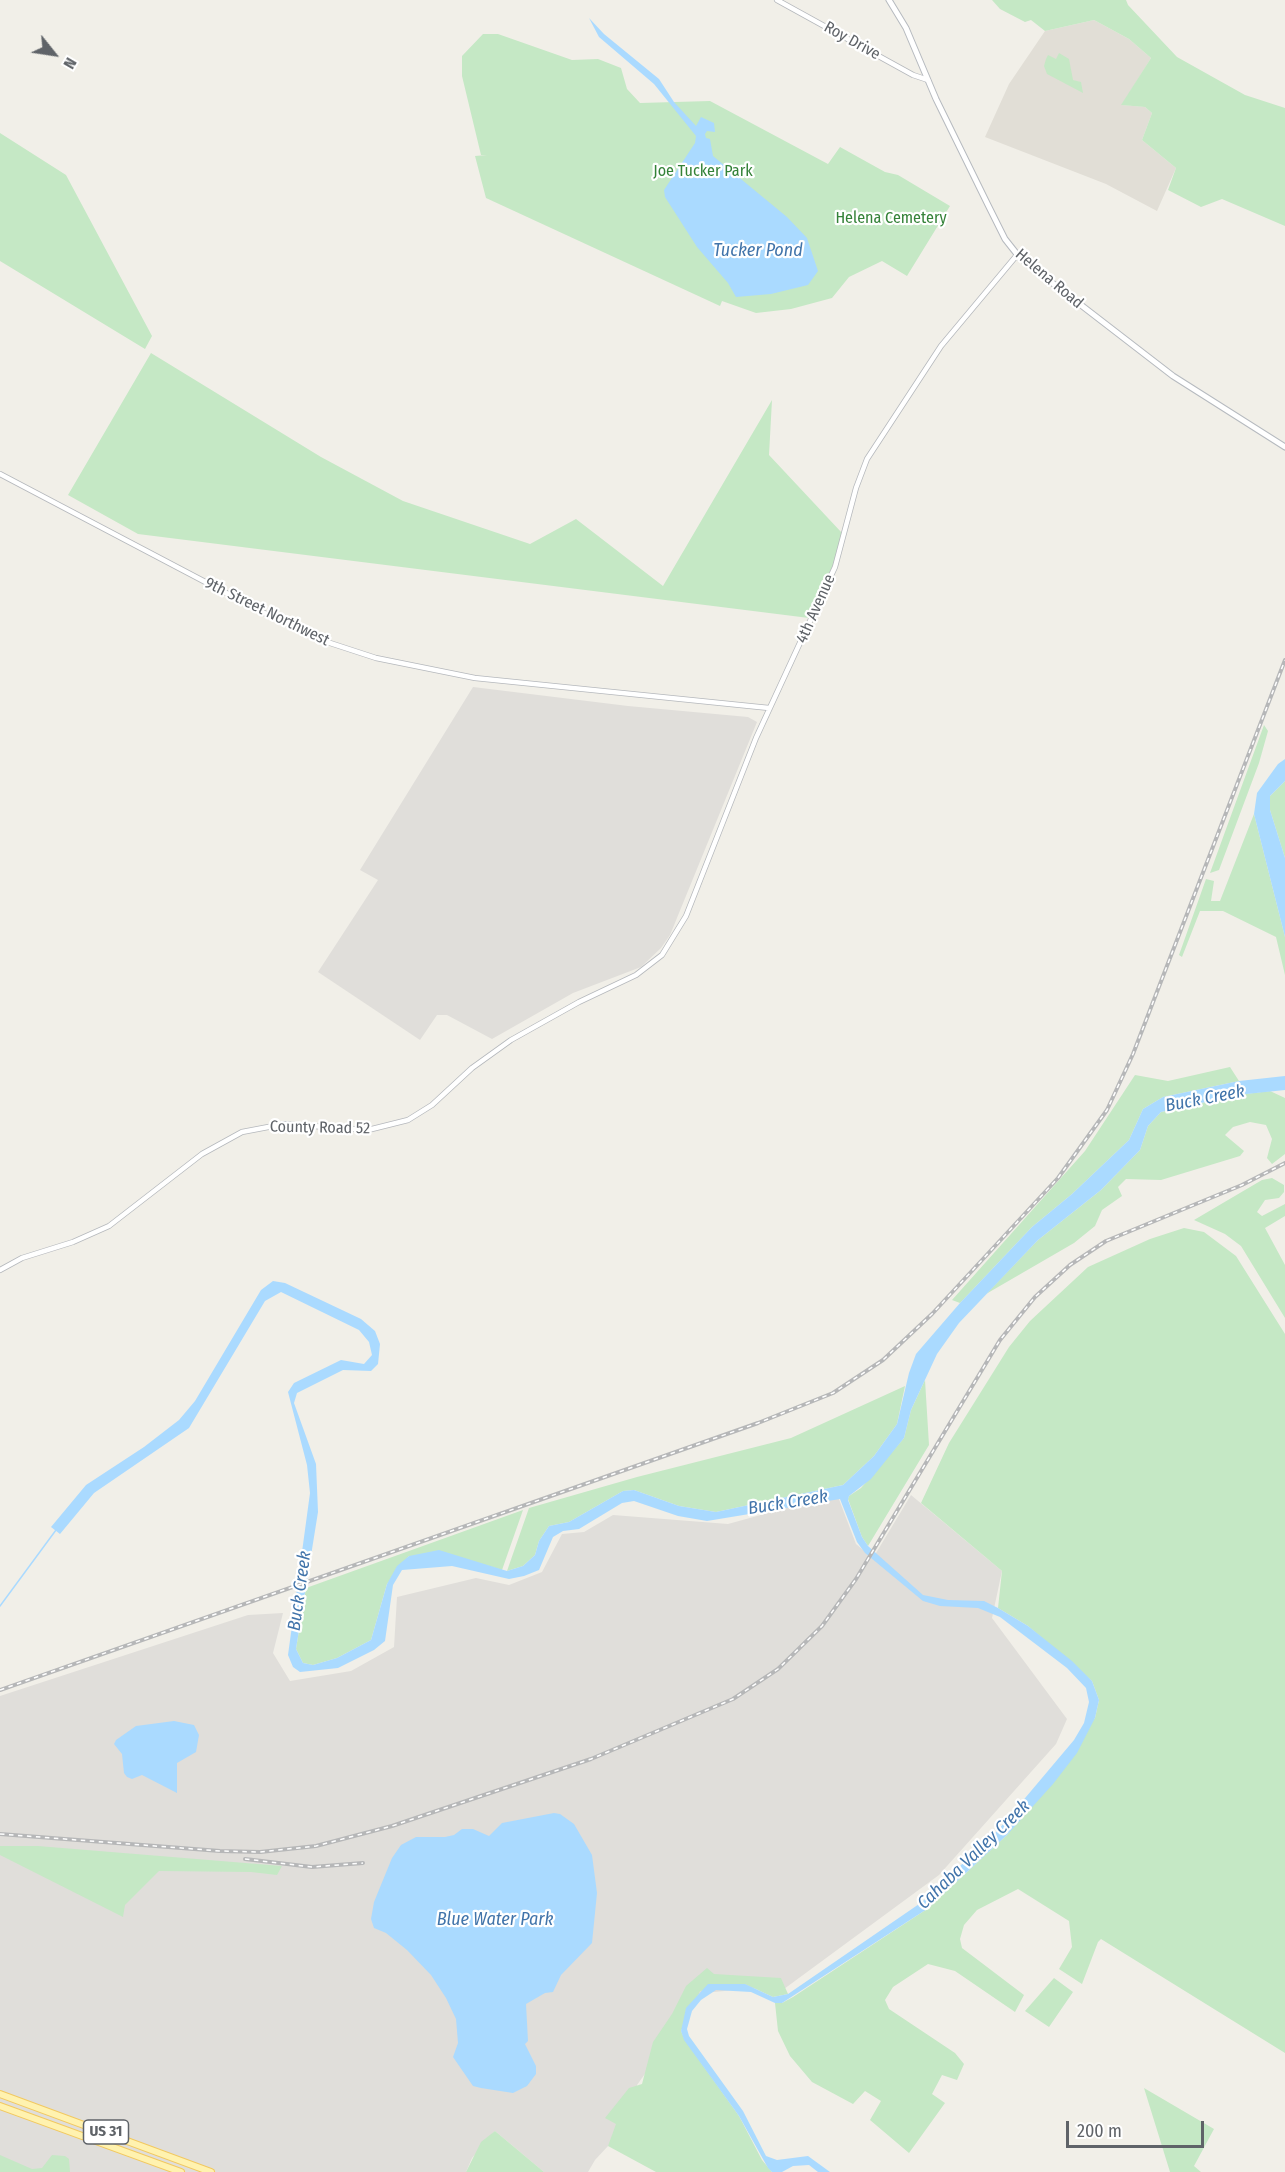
<!DOCTYPE html>
<style>
body{margin:0}
#map{position:relative;width:1285px;height:2172px;overflow:hidden;background:#f1efe8;font-family:"Fira Sans Condensed",sans-serif}
canvas{display:block}
.north{position:absolute;left:24px;top:24px;width:60px;height:60px;-webkit-text-stroke:4px #fff;paint-order:stroke;rotate:120deg;font-size:16px;font-weight:700;line-height:24px;text-align:center;color:#5f6368}
.north::after{content:'';display:block;margin:auto;width:21px;height:27px;background:#5f6368;clip-path:polygon(50% 0,100% 100%,50% 72%,0 100%)}
.scale{position:absolute;left:1066px;top:2121px;width:138px;height:27px;box-sizing:border-box;border:3px solid #5f6368;border-top:0;padding-left:8px;font-size:18px;line-height:21px;white-space:nowrap;color:#5f6368;-webkit-text-stroke:4px #fff;paint-order:stroke}
</style>
<div id="map">
<canvas width="1285" height="2172"></canvas>
<div class="north">N</div>
<div class="scale">200 m</div>
</div>
<script>
const context = document.querySelector('canvas').getContext('2d');
context.lineJoin = 'round';
function fill(path, color) { context.fillStyle = color; context.fill(path, 'evenodd'); }
const toPath = rows => new Path2D(rows.map(r => 'M' + r).join(''));
function trace(path, color, width, dash) { context.strokeStyle = color; context.lineWidth = width; context.lineCap = dash ? 'butt' : 'round'; context.setLineDash(dash || []); context.stroke(path); }
function drawText(font, color, halo, rows, align = 'center') {
  context.font = font + ' "Fira Sans Condensed",sans-serif'; context.lineWidth = 4.5; context.setLineDash([]); context.textBaseline = 'middle'; context.strokeStyle = halo; context.fillStyle = color; for (const [text, x, y, turn = 0] of rows) {
    context.save(); context.translate(x, y); context.rotate((+turn || 0) * Math.PI / 180); context.textAlign = isNaN(turn) ? turn : align; if (halo) context.strokeText(text, 0, 0); context.fillText(text, 0, 0); context.restore();
  }
}
const industrial = toPath([
 [473,687,628,706,748,717,757,722,670,935,661,948,641,967,573,993,492,1039,447,1015,437,1015,420,1040,318,972,378,880,360,870],
 [837,1494,856,1544,873,1558,911,1495,1002,1571,992,1618,1067,1719,1056,1744,939,1875,784,1989,756,1988,703,1993,637,2085,635,2117,595,2160,588,2172,544,2172,495,2131,472,2158,466,2172,30,2172,0,2164,0,1696,248,1615,283,1613,273,1653,290,1681,351,1671,394,1647,397,1597,476,1578,509,1585,542,1572,562,1534,584,1532,613,1515,728,1524]
]);
const education = toPath([
 [1094,20,1129,39,1151,58,1122,105,1145,107,1152,113,1142,140,1176,168,1157,211,1106,184,985,137,1009,84,1045,31]
]);
const green = toPath([
 [992,0,1126,0,1128,5,1177,57,1245,95,1285,108,1285,226,1222,199,1201,207,1168,190,1176,168,1142,140,1152,113,1145,107,1121,105,1151,58,1129,39,1094,20,1045,31,1031,20,1025,22,1000,9],
 [483,34,498,34,572,60,598,59,621,68,627,89,640,103,710,101,828,164,840,147,885,172,898,175,950,206,907,276,882,261,849,277,832,298,791,309,756,313,722,301,720,306,486,198,475,156,487,155,481,155,462,76,462,56],
 [1059,53,1069,59,1073,80,1081,82,1083,93,1047,74,1044,66,1046,59,1048,55,1056,59],
 [0,133,66,175,152,336,145,349,0,261],
 [151,353,321,457,403,501,530,544,576,519,663,586,772,400,769,455,842,533,833,565,809,618,138,534,68,495],
 [1264,725,1268,731,1259,763,1219,870,1210,873],
 [1285,781,1285,858,1270,810,1270,796],
 [1254,814,1285,937,1285,975,1276,937,1223,911,1200,911,1182,957,1179,955,1206,879,1214,881,1211,901,1220,901],
 [1230,1067,1239,1081,1163,1097,1143,1109,1129,1140,1072,1194,1032,1227,960,1303,952,1300,1085,1151,1135,1075,1168,1081],
 [1270,1091,1285,1098,1285,1154,1272,1164,1267,1158,1272,1139,1266,1125,1250,1122,1233,1127,1225,1135,1244,1151,1240,1156,1161,1180,1126,1179,1118,1187,1122,1196,1102,1210,1095,1226,1074,1243,986,1294,1038,1240,1101,1190,1140,1150,1148,1126,1161,1112,1237,1095],
 [1272,1178,1284,1185,1284,1192,1279,1198,1265,1200,1257,1212,1262,1216,1285,1204,1285,1216,1265,1228,1285,1265,1285,1318,1241,1246,1225,1234,1194,1220,1262,1180],
 [1184,1228,1204,1232,1236,1256,1285,1334,1285,2053,1101,1939,1098,1942,1082,1984,1059,1969,1072,1947,1069,1921,1018,1889,977,1910,964,1925,960,1939,962,1948,1024,1995,1015,2012,955,1971,928,1964,893,1987,885,2000,889,2009,955,2053,964,2064,957,2080,942,2075,932,2094,945,2103,909,2153,870,2120,881,2101,865,2091,853,2104,812,2082,790,2056,778,2031,775,2003,782,2003,793,1997,927,1909,1007,1835,1095,1718,1099,1700,1092,1681,1028,1626,998,1608,1002,1571,921,1503,949,1443,1009,1347,1030,1321,1088,1267,1150,1239],
 [925,1380,929,1445,868,1546,862,1537,848,1499,849,1496,861,1488,904,1438,911,1410],
 [905,1386,897,1424,874,1456,843,1485,716,1512,679,1506,634,1490,623,1491,569,1522,549,1526,539,1541,535,1555,523,1566,507,1571,529,1508,637,1477,791,1438],
 [523,1510,502,1570,479,1563,409,1556,387,1584,371,1640,337,1658,313,1665,303,1663,296,1649,306,1588],
 [0,1846,38,1846,282,1866,277,1875,251,1872,159,1871,125,1905,123,1917,0,1855],
 [707,1968,714,1974,781,1978,788,1994,773,1997,745,1984,700,1991,681,2031,685,2040,739,2116,762,2160,772,2172,656,2172,608,2146,616,2124,605,2118,629,2088,642,2084,653,2042,672,2014,686,1986],
 [1054,1978,1073,1992,1049,2027,1025,2011],
 [1144,2088,1214,2129,1194,2166,1201,2172,1170,2172],
 [495,2131,544,2172,466,2172,481,2142],
 [0,2155,32,2169,42,2168,52,2155,65,2156,69,2159,70,2172,0,2172]
]);
const water = toPath([
 [589,18,604,34,659,79,674,102,696,126,701,117,714,123,715,132,707,131,705,134,706,138,710,139,713,156,787,217,807,238,818,271,808,285,771,294,736,297,728,283,697,247,665,197,664,190,695,143,696,136,654,84,599,37],
 [1285,759,1285,781,1270,796,1270,810,1285,858,1285,937,1254,814,1257,793,1278,764],
 [1285,1076,1285,1090,1237,1095,1161,1112,1148,1126,1140,1150,1101,1190,1038,1240,959,1323,937,1354,911,1410,904,1438,871,1479,849,1496,848,1500,862,1537,868,1546,923,1595,948,1600,984,1601,998,1608,1028,1626,1072,1661,1092,1681,1099,1700,1095,1718,1077,1753,1053,1784,1007,1835,927,1909,782,2003,775,2003,751,1992,716,1990,701,2000,692,2011,687,2029,689,2036,743,2111,766,2156,777,2160,808,2156,830,2172,818,2172,809,2165,793,2166,782,2172,772,2172,768,2168,739,2116,684,2040,681,2031,686,2008,708,1984,745,1984,773,1997,788,1994,922,1902,999,1829,1074,1740,1084,1723,1089,1702,1086,1688,1067,1668,1000,1617,978,1608,940,1606,923,1601,865,1553,857,1542,840,1499,707,1521,678,1516,634,1501,622,1503,579,1529,563,1531,553,1537,539,1570,524,1576,509,1579,452,1566,402,1570,393,1585,385,1641,374,1650,338,1668,300,1672,293,1667,288,1655,310,1493,307,1465,288,1392,294,1383,341,1360,364,1364,372,1355,369,1342,359,1330,281,1292,265,1301,189,1428,94,1493,60,1534,51,1527,86,1485,144,1447,179,1420,195,1401,261,1290,273,1281,285,1283,361,1319,375,1331,380,1344,378,1364,371,1371,343,1370,297,1393,294,1403,316,1464,318,1512,296,1649,303,1663,313,1665,337,1658,371,1640,387,1584,397,1566,409,1556,439,1550,507,1571,523,1566,535,1555,539,1541,549,1526,569,1522,623,1491,634,1490,679,1506,716,1512,843,1485,874,1456,897,1424,909,1373,916,1354,960,1303,1032,1227,1072,1194,1129,1140,1143,1109,1163,1097,1239,1081],
 [174,1721,194,1725,199,1735,196,1752,177,1763,177,1793,142,1775,132,1779,127,1777,124,1773,122,1754,114,1744,116,1740,136,1726],
 [554,1813,560,1814,574,1824,592,1855,597,1893,592,1943,561,1975,553,1992,545,1993,526,2004,528,2041,525,2044,536,2066,536,2074,527,2086,513,2093,481,2088,473,2086,453,2057,458,2043,456,2019,446,1998,431,1975,407,1950,386,1933,374,1928,371,1919,374,1902,392,1858,401,1845,416,1837,445,1837,454,1835,462,1829,473,1829,489,1836,502,1823]
]);
const stream = toPath([
 [0,1606,56,1530]
]);
const tertiary = toPath([
 [777,0,913,75,928,80],
 [0,474,270,616,327,642,376,658,475,678,769,708],
 [0,1270,22,1258,73,1242,109,1226,202,1154,242,1132,284,1124,368,1130,408,1120,432,1105,472,1068,511,1040,579,1002,636,975,662,955,686,916,756,738,835,567,856,488,867,459,941,346,1017,255]
]);
const secondary = toPath([
 [889,0,906,28,936,99,988,205,1005,239,1020,258,1173,376,1285,447]
]);
const primary = toPath([
 [0,2094,211,2172],
 [0,2106,181,2172]
]);
const rail = toPath([
 [0,1690,758,1423,833,1393,883,1360,932,1314,1058,1178,1107,1110,1133,1054,1285,660],
 [0,1834,220,1851,260,1852,316,1846,392,1826,591,1759,733,1699,778,1669,822,1626,856,1579,1000,1340,1035,1297,1070,1265,1106,1241,1242,1185,1285,1163],
 [245,1859,312,1867,363,1863]
]);
const shields = [
 [106,2132,45]
];
const shieldNames = [
 ["US 31",106,2132]
];
const streetNames = [
 ["Roy Drive",852,41,29],
 ["Helena Road",1049,279,40],
 ["4th Avenue",816,609,-66],
 ["9th Street Northwest",267,612,26],
 ["County Road 52",320,1128,1]
];
const parkNames = [
 ["Joe Tucker Park",703,172],
 ["Helena Cemetery",891,219]
];
const waterNames = [
 ["Tucker Pond",758,251],
 ["Buck Creek",1205,1099,-11],
 ["Buck Creek",788,1503,-9],
 ["Buck Creek",300,1591,-82],
 ["Cahaba Valley Creek",974,1855,-44],
 ["Blue Water Park",495,1920]
];
fill(industrial, '#e0deda');
fill(education, '#e1ded6');
fill(green, '#c5e8c5');
fill(water, '#aadaff');
trace(stream, '#aadaff', 1.5);
trace(tertiary, '#b5b8bc', 6);
trace(secondary, '#b6babf', 7);
trace(primary, '#f2c960', 8);
trace(tertiary, '#fff', 4.5);
trace(secondary, '#fff', 5);
trace(primary, '#fff2af', 6);
trace(rail, '#b6b7b8', 4);
trace(rail, '#fff', 1.5, [4.5]);
for (const [x, y, w] of shields) { const box = new Path2D(); box.roundRect(x - w / 2, y - 12, w, 24, 4.5); context.fillStyle = '#fff'; context.fill(box); trace(box, '#5f6368', 1.5); }
drawText('bold 15px', '#5f6368', null, shieldNames);
drawText('16px', '#5f6368', '#fff', streetNames);
drawText('16px', '#348238', '#fff', parkNames);
drawText('italic 18px', '#4174aa', '#fff', waterNames);
</script>
